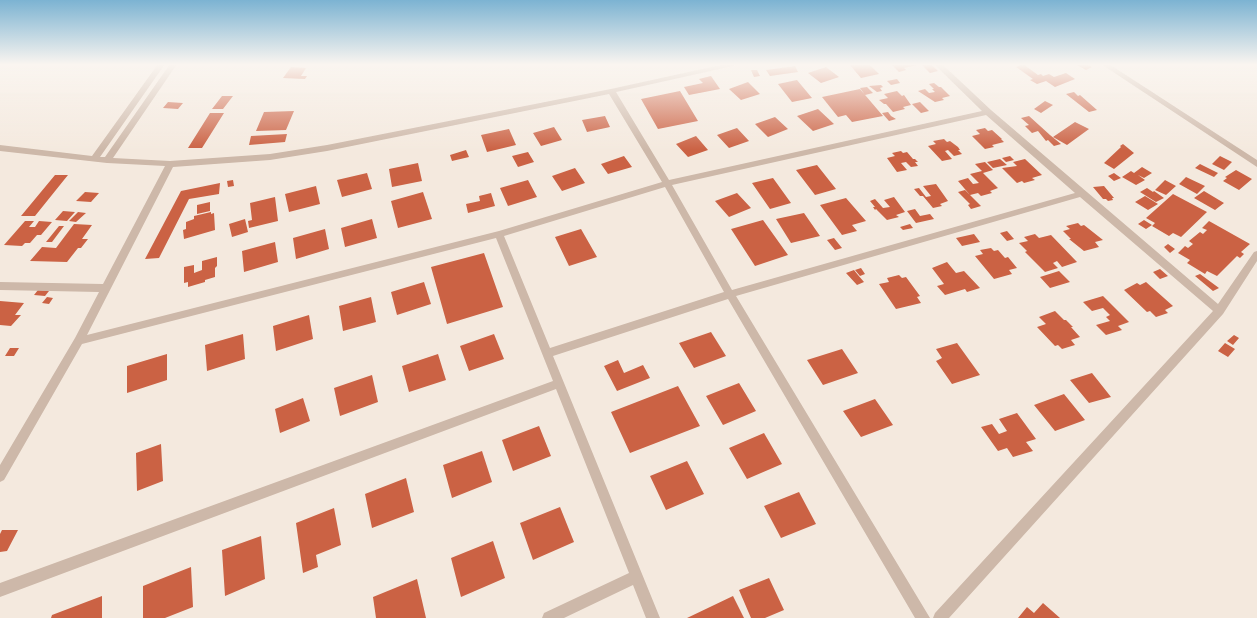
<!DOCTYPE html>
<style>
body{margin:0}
canvas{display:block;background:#f4e9de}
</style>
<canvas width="1257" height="618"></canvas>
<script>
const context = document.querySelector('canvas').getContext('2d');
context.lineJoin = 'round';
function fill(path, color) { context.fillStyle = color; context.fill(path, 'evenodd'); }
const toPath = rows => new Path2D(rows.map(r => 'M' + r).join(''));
const building = toPath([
 [849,64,869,64,879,74,861,78],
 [891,64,917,64,918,65,904,68,906,70,899,72],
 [921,64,931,64,938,71,930,73],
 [1023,64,1038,75,1041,74,1043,76,1049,74,1054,77,1066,73,1075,79,1055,87,1046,81,1037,84,1030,80,1033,79,1016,67],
 [1075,64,1086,64,1092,67,1086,70],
 [795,66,798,72,770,76,766,70],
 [291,67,306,68,301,76,307,76,305,79,283,78],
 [826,67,839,77,821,83,808,73],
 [751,70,757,70,760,76,754,77],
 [711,76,720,89,689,95,684,87,703,83,699,79],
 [897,79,900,83,891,85,887,81],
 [797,80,812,98,792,102,778,84],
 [748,82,760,94,741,100,729,89],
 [934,83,939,87,941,87,950,96,942,98,944,100,935,102,918,91,925,89,929,93,935,92,932,89,934,89,929,84],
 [881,85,883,87,880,88,882,91,877,92,869,86],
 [867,87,873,93,865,95,860,88],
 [860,89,883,116,852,122,846,115,838,117,822,97],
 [680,91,698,121,658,129,641,99],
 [897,91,902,96,904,95,911,105,903,107,905,109,893,112,886,104,884,104,879,100,888,98,884,94],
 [1074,92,1078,96,1080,95,1097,110,1089,112,1066,94],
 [222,96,233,96,223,109,212,109],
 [1045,101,1053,105,1041,113,1034,109],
 [168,102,183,103,178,109,163,108],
 [920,102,929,111,921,113,912,104],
 [818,109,834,124,813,131,797,116],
 [294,111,286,130,256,131,264,112],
 [888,112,891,116,896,119,889,121,882,113],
 [210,113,224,113,202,148,188,148],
 [605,116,610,127,587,132,582,120],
 [1029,116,1050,135,1061,144,1054,146,1048,140,1046,141,1038,131,1032,133,1025,126,1029,125,1021,118],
 [775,117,788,129,768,137,755,124],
 [1075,122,1089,129,1067,145,1053,137],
 [554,127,562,140,541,146,533,133],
 [737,128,749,141,729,148,717,135],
 [985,128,988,131,992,130,1002,139,1001,139,1004,142,992,145,994,147,985,149,972,136,980,134,976,130],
 [509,129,516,145,487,152,481,135],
 [287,134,285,142,249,145,251,136],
 [696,136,708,150,688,157,676,144],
 [944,139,947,142,950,141,958,147,960,150,958,150,962,154,954,156,948,150,945,151,952,159,942,161,928,146,936,144,933,141],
 [1123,144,1134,153,1114,169,1104,163,1121,147,1120,146],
 [466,150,469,157,452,161,450,155],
 [901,151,903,153,907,152,913,159,915,159,918,162,915,162,918,166,911,167,906,162,901,163,907,170,897,172,887,158,895,156,892,153],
 [528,152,534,162,518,167,512,156],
 [624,156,632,167,608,174,601,164],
 [1010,156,1014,160,1006,162,1002,158],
 [1220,156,1232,162,1224,170,1212,164],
 [1000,159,1007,165,993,168,987,162],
 [1025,159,1042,175,1032,178,1035,180,1024,183,1022,181,1017,183,1002,168,1017,166,1013,162],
 [985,162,993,170,983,173,998,188,990,191,992,193,981,196,978,193,970,195,958,181,968,178,973,184,979,183,970,174,982,171,975,164],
 [418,163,422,181,392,187,389,169],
 [1200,164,1218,173,1214,177,1195,168],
 [817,165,836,189,815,195,796,170],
 [1142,167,1152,173,1144,178,1138,175,1145,180,1136,185,1122,177,1131,171,1134,173],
 [575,168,585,183,562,191,552,176],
 [1236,170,1252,179,1239,190,1223,181,1227,178,1225,177],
 [367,173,372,189,342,197,337,180],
 [1114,173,1121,178,1114,181,1108,176],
 [55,175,68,175,35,216,21,216],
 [1186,177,1205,186,1197,194,1179,184],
 [773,178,791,203,770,209,752,183],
 [233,180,234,186,228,187,227,181],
 [528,180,537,197,508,206,500,188],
 [1165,180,1176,186,1166,195,1155,190],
 [220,183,219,194,189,199,159,258,145,259,181,191],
 [936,184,948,201,940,204,942,206,933,208,923,196,920,196,914,189,919,188,926,197,931,196,923,186],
 [316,186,320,204,289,212,285,194],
 [1104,186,1114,198,1112,198,1113,200,1108,201,1106,199,1103,199,1093,187],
 [1147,188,1153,192,1154,191,1164,198,1156,202,1140,192],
 [965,190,981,206,971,209,968,205,970,204,958,192],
 [1204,191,1224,203,1215,210,1194,198],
 [85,192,99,193,91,202,76,201],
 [423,192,432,219,398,228,391,201],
 [491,193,495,206,468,213,466,204,480,201,479,196],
 [737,193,751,208,729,217,715,201],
 [1173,194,1207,212,1181,237,1173,233,1169,236,1152,226,1155,223,1146,218],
 [1145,196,1158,204,1148,210,1135,202],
 [275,197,278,221,249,228,248,221,252,220,250,203],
 [894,197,905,212,896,215,899,217,887,220,876,209,875,210,873,207,875,207,870,201,875,199,883,208,890,207,884,200],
 [846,198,866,221,852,225,857,231,842,235,820,205],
 [210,202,210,211,197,214,197,205],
 [915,209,920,216,930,214,934,219,916,223,907,211],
 [63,211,75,212,67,221,55,220],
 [78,212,86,213,76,222,69,221],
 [211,212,211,214,214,213,215,230,184,239,183,230,186,229,186,222,194,219,194,216],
 [804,213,820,236,791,243,776,219],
 [245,219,248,232,232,237,229,224],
 [372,219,377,238,345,247,341,228],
 [763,220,788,255,755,266,731,229],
 [1144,220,1152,225,1146,229,1138,224],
 [25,221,34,221,29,227,35,227,39,221,52,222,41,235,37,235,30,243,25,243,22,246,4,245],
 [1209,221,1250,244,1241,252,1244,254,1240,258,1237,256,1217,276,1207,271,1205,274,1187,263,1190,260,1178,253,1185,246,1188,248,1193,244,1189,241,1200,232,1203,234,1207,230,1202,228],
 [1078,223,1081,226,1084,225,1103,240,1095,242,1099,247,1084,251,1069,239,1071,239,1063,231,1070,229,1066,226],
 [74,224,92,225,82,239,88,239,81,248,78,248,67,262,30,261,42,247,56,248],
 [910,224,913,228,903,230,900,227],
 [59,226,64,226,52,242,46,242],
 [325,229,329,249,296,259,293,238],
 [581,229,597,257,569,266,555,237],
 [1007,231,1014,239,1007,241,1000,233],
 [974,234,980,242,962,246,956,238],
 [1035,234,1039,238,1051,235,1077,262,1062,267,1057,261,1053,263,1058,268,1045,272,1025,252,1027,251,1019,243,1028,241,1024,237],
 [834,238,842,248,835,250,827,240],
 [275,242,278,262,244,272,242,251],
 [1168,244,1175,249,1170,253,1164,247],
 [991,248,994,251,998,250,1005,258,1008,257,1017,268,1009,270,1012,274,994,279,975,256,983,254,980,250],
 [484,253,503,307,447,324,431,267],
 [217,257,217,266,215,268,215,277,205,280,205,282,188,287,188,282,184,283,184,267,194,265,194,273,202,270,202,261],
 [947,262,956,273,964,271,980,288,967,292,965,289,945,295,937,286,944,284,932,268],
 [861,268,865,274,860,276,855,270],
 [1160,269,1168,276,1160,279,1153,272],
 [854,270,858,275,864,282,857,285,846,273],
 [1059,271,1070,282,1050,288,1040,277],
 [1200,274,1219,288,1213,291,1195,276],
 [899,275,902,278,906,277,920,296,917,297,921,303,896,309,879,284,889,282,887,278],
 [424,282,431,304,397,315,391,292],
 [1146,282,1173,306,1165,310,1168,313,1156,317,1150,311,1147,312,1124,290,1137,283,1140,285],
 [38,290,49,291,45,296,34,295],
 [1103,296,1129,322,1118,326,1122,330,1106,335,1096,325,1110,321,1106,317,1110,315,1103,308,1092,311,1083,302],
 [47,297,53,298,49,304,42,303],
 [371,297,376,322,343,331,339,306],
 [0,301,24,303,15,315,21,315,11,326,0,325],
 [1055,311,1064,320,1066,320,1073,327,1071,327,1080,337,1071,340,1075,345,1062,349,1058,345,1055,346,1037,327,1046,324,1039,317],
 [309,315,313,339,276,351,273,326],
 [711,332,726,356,694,368,679,343],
 [243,334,245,359,207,371,205,345],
 [494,334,504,359,469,371,460,346],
 [1234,335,1239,338,1233,345,1227,341],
 [957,343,980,375,952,384,936,361,942,358,936,349],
 [1225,343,1235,349,1228,357,1218,351],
 [10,348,19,348,14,356,5,356],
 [842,349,858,373,823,385,807,360],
 [167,354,167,380,127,393,127,366],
 [438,354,446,380,409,392,402,366],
 [618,360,624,373,643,365,650,378,617,391,604,366],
 [1092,373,1111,397,1089,403,1070,380],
 [372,375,378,402,340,416,334,388],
 [739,383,756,411,723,425,706,396],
 [678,386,700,426,630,453,611,412],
 [1064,394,1085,420,1055,431,1034,405],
 [303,398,310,421,280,433,275,409],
 [875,399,893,425,861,437,843,411],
 [1017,413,1036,439,1026,442,1033,451,1013,457,1007,448,998,451,981,427,992,424,999,434,1007,431,999,419],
 [539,426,551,456,513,471,502,440],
 [764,433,782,464,747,479,729,448],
 [161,444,163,481,137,491,136,453],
 [482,451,492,482,452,498,443,465],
 [687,461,704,494,666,510,650,476],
 [406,478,414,512,372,528,365,494],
 [799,492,816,524,781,538,764,506],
 [560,507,574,542,533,560,520,523],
 [334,508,341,545,316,555,318,567,303,573,296,523],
 [2,530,18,530,7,551,0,552,0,534],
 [261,536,265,579,225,596,222,550],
 [493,541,505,578,461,597,451,558],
 [191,567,193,607,165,618,143,618,143,586],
 [769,578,784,610,765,618,751,618,739,590],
 [417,579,426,618,376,618,373,597],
 [102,596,102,618,51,618,52,615],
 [733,596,744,618,687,618],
 [1043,603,1060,618,1018,618,1027,607,1034,613]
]);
const minor = toPath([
 [158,64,165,64,100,157,105,157,170,64,177,64,113,158,170,161,270,154,327,145,611,89,725,64,736,64,733,66,616,92,669,180,982,111,934,64,942,64,991,110,1218,304,1254,252,1257,251,1257,261,1223,314,949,618,933,618,935,613,1213,311,1080,197,736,296,930,618,915,618,728,299,553,356,660,618,646,618,633,585,564,618,542,618,544,613,629,573,556,389,0,597,0,583,553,381,496,238,82,344,4,480,0,482,0,465,75,338,99,292,0,290,0,282,103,284,165,166,107,163,0,151,0,145,92,156,158,64],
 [609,94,662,182,499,231,87,335,173,167,270,160,327,151,609,94],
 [986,115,1075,193,732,290,672,185,986,115],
 [665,187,724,292,550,348,504,236,665,187],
 [1101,64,1109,64,1257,160,1257,167,1101,64]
]);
fill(building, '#cb6244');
fill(minor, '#cdb8a9');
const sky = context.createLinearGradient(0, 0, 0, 150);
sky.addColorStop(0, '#7cb3d2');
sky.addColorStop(0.43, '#faf5f0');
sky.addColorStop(1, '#faf5f000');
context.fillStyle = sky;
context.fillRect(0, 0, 1257, 150);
</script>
